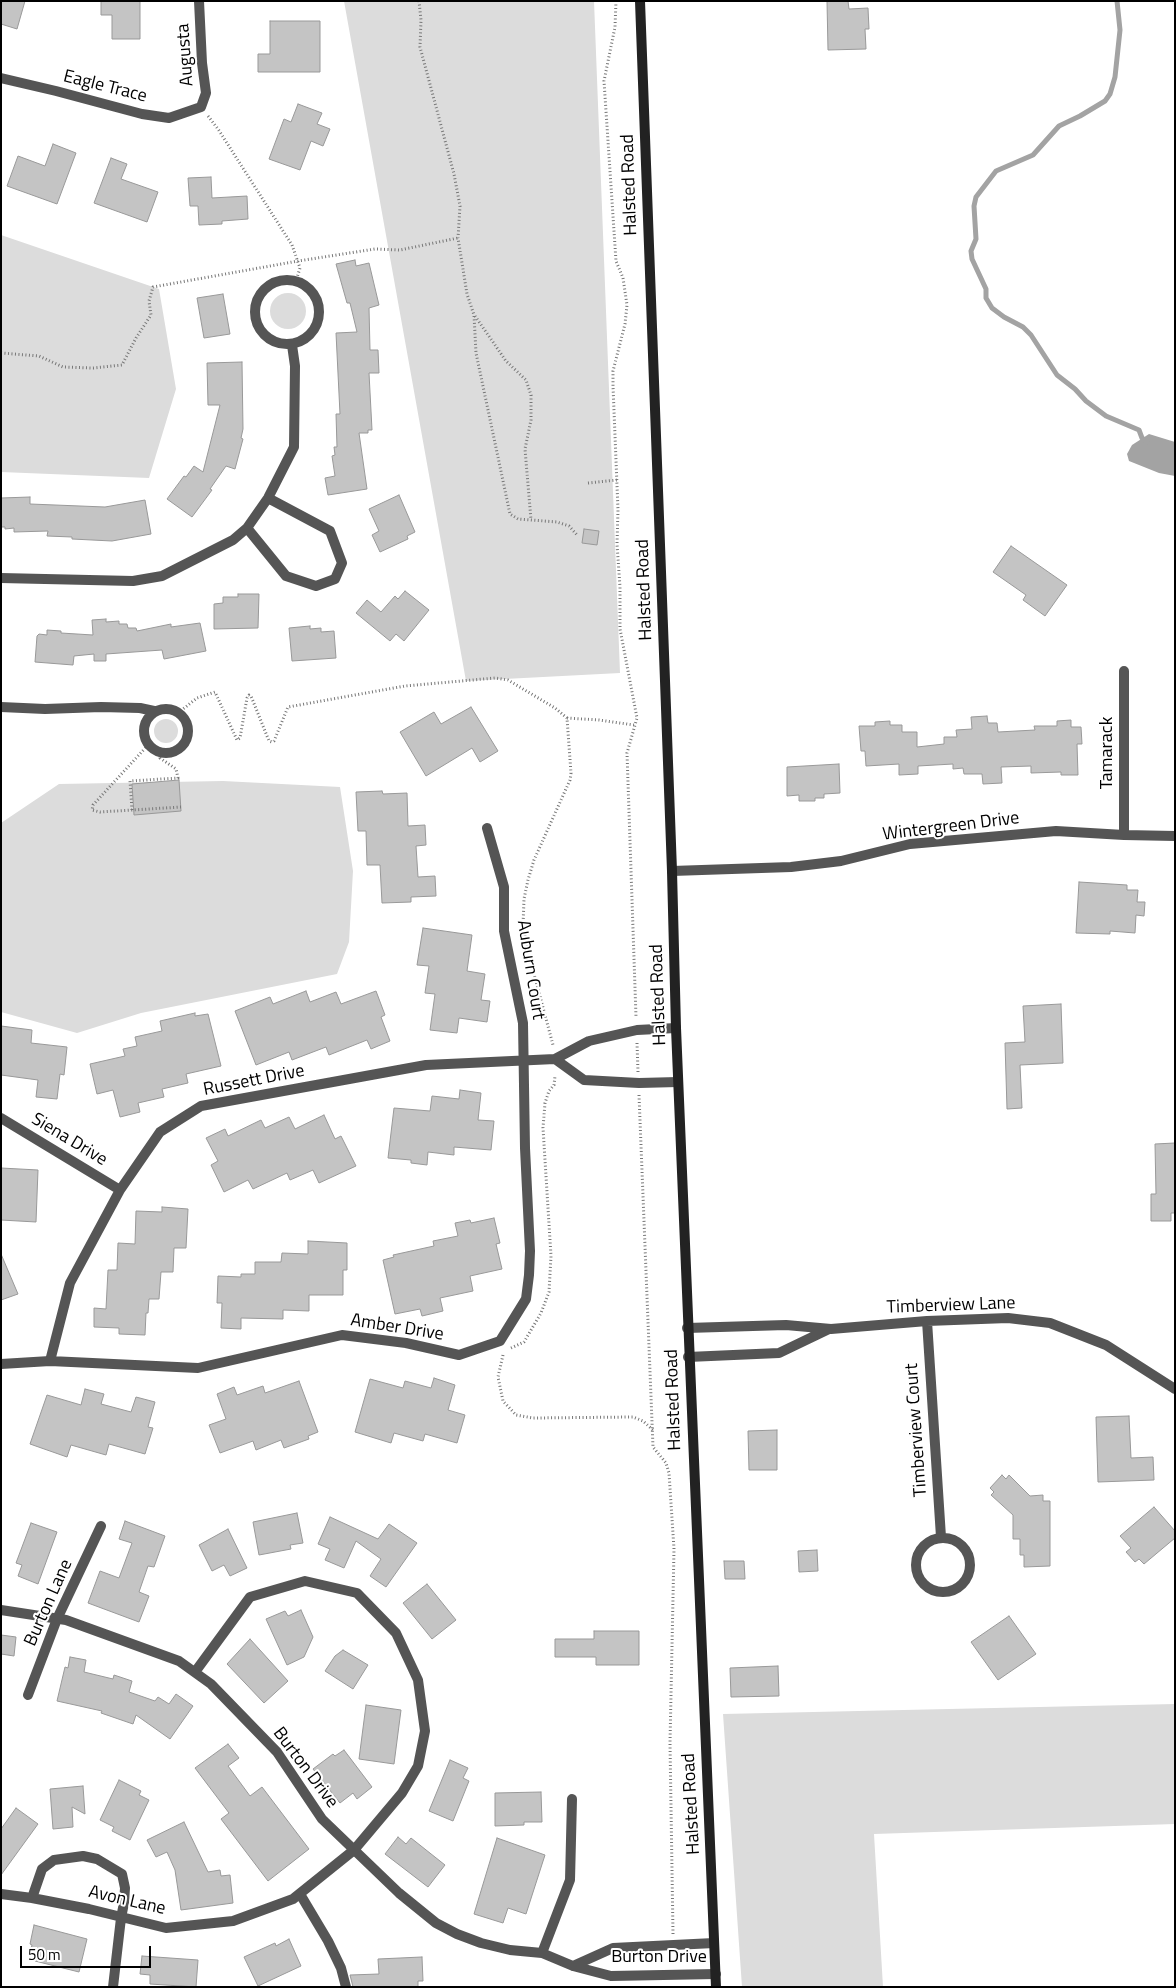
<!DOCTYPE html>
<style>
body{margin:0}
#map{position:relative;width:1176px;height:1988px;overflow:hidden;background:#fff;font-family:"Titillium Web",sans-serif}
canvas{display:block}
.frame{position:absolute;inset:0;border:2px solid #000;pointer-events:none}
.scale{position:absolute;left:20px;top:1946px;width:131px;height:22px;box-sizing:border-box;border:2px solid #000;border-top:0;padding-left:6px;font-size:15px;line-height:18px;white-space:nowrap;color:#000;-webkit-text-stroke:4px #fff;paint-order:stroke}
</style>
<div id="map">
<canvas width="1176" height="1988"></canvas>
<div class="frame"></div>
<div class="scale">50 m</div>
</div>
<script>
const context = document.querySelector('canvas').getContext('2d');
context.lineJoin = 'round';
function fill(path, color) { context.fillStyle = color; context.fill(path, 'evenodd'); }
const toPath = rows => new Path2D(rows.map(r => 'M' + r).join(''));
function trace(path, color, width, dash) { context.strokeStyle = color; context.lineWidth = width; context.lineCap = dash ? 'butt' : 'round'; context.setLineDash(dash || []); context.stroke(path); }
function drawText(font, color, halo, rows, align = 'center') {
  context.font = font + ' "Titillium Web",sans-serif'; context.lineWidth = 4; context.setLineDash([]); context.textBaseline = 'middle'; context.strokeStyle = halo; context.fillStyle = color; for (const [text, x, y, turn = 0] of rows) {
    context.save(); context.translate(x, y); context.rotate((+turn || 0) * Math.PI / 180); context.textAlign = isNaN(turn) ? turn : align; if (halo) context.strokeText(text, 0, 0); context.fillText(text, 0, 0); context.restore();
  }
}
const green = toPath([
 [344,1,594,1,620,673,466,681],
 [1,235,159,289,176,389,149,478,1,472],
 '270 311a18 18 0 1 1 36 0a18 18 0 1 1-36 0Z',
 '154 731a12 12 0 1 1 24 0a12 12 0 1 1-24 0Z',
 [223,781,340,787,353,871,349,942,337,974,141,1013,77,1033,1,1012,1,823,59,784],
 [1175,1704,1175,1824,874,1834,883,1987,742,1987,723,1714]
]);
const water = toPath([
 [1149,434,1175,442,1175,476,1159,473,1129,461,1127,454,1132,445]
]);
const stream = toPath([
 [1117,1,1120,30,1115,77,1110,94,1105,101,1080,116,1059,126,1033,155,996,171,976,197,974,206,976,239,971,251,972,259,986,289,986,298,992,308,1004,317,1023,327,1031,335,1057,375,1075,389,1086,401,1106,416,1139,430,1142,438,1147,442]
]);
const building = toPath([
 [1,1,25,1,17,29,1,24,1,1],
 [101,1,140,1,140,39,112,39,112,15,101,15,101,1],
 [827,1,848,1,849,9,868,8,869,29,865,29,866,49,828,50,827,1],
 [270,21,320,21,320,72,258,72,258,54,270,54,270,21],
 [298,104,322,113,317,124,330,129,323,146,311,141,300,170,269,159,284,119,291,122,298,104],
 [53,144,76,153,57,204,7,186,18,156,45,166,53,144],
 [111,158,127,164,121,179,158,192,147,222,94,203,111,158],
 [211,177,212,198,247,196,248,219,222,221,222,224,199,225,198,206,190,206,188,178,211,177],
 [355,260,356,266,369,263,379,305,369,308,370,350,378,350,379,373,369,373,372,430,368,430,368,433,359,433,367,489,328,495,325,478,335,476,332,456,335,455,334,447,337,447,336,414,340,414,336,333,357,332,350,303,347,303,336,264,355,260],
 [223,294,230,334,204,338,197,298,223,294],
 [242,362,243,429,241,438,243,439,235,469,226,466,210,489,212,490,192,517,167,499,184,476,186,477,194,466,203,472,220,405,208,405,207,363,242,362],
 [399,495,415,532,407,536,408,539,380,552,372,535,379,531,369,509,399,495],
 [30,497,30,504,105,507,145,500,151,534,112,541,72,539,72,537,47,536,48,531,14,532,14,528,5,529,5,527,1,527,1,498,30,497],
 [584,529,599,531,597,545,582,543,584,529],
 [1011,546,1067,585,1045,616,1023,600,1026,595,993,572,1011,546],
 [405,591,429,610,404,641,396,634,390,641,356,613,367,600,381,612,395,596,398,599,405,591],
 [238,594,259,594,258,628,214,629,214,604,223,603,223,597,238,597,238,594],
 [106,619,106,622,119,621,119,624,127,624,128,628,136,628,137,631,171,624,171,627,200,623,206,651,164,659,162,650,106,654,106,661,94,661,94,654,74,656,73,665,35,662,37,636,39,634,47,635,47,630,61,631,61,633,93,635,92,620,106,619],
 [310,626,310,629,321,628,321,632,334,631,336,658,292,661,289,628,310,626],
 [471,707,498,751,480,762,472,748,426,776,400,732,434,712,441,724,471,707],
 [987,716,988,723,997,723,998,732,1035,730,1034,726,1057,726,1057,721,1071,720,1071,727,1081,727,1082,744,1077,744,1078,775,1061,775,1061,772,1031,773,1031,766,1001,767,1002,783,983,784,982,774,964,774,963,768,953,769,953,764,918,766,918,774,899,775,899,764,866,766,865,751,861,751,859,726,875,726,875,722,890,721,890,725,902,725,902,732,917,732,917,747,944,744,944,737,957,737,956,730,972,729,971,717,987,716],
 [839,764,840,793,824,794,824,798,815,798,815,801,799,801,799,795,787,796,787,767,839,764],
 [179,780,181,811,134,815,132,784,179,780],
 [382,791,383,794,407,793,408,826,425,825,426,845,416,846,418,877,435,876,436,896,411,897,411,902,382,903,380,865,367,865,366,831,358,831,356,792,382,791],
 [1079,882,1127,885,1127,890,1138,890,1137,902,1145,902,1144,916,1136,915,1135,933,1110,931,1110,934,1076,933,1079,882],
 [423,928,472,935,467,971,485,974,481,1000,490,1001,487,1022,459,1018,457,1033,430,1030,435,994,425,993,429,966,417,965,423,928],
 [306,991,310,1002,336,992,341,1004,376,991,385,1015,381,1017,390,1041,371,1049,367,1040,329,1055,326,1047,292,1060,289,1052,256,1065,235,1011,270,997,273,1004,306,991],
 [1061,1004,1063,1063,1020,1065,1022,1108,1007,1109,1005,1043,1025,1042,1023,1006,1061,1004],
 [195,1013,195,1016,208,1014,221,1066,186,1074,188,1083,162,1089,164,1097,138,1103,140,1112,120,1117,113,1090,97,1094,90,1064,125,1056,123,1049,137,1046,135,1037,162,1031,160,1021,195,1013],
 [1,1026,32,1030,31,1043,67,1047,64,1075,60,1074,57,1099,36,1097,38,1080,1,1075,1,1026],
 [460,1090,481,1093,478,1120,494,1121,491,1150,454,1147,454,1155,428,1152,427,1165,411,1163,411,1160,388,1158,394,1108,430,1111,432,1096,459,1099,460,1090],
 [324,1115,335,1139,341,1136,356,1166,319,1183,313,1170,290,1180,287,1173,253,1189,248,1180,224,1192,211,1165,218,1161,206,1138,225,1129,228,1136,261,1120,265,1128,289,1117,295,1129,324,1115],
 [1175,1143,1175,1213,1171,1213,1171,1221,1151,1221,1151,1194,1156,1194,1155,1144,1175,1143],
 [1,1168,38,1170,36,1222,1,1220,1,1168],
 [162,1207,188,1209,186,1248,174,1248,173,1272,161,1272,159,1299,149,1299,148,1313,146,1313,145,1335,119,1334,119,1328,94,1327,94,1308,106,1309,108,1270,117,1270,118,1243,135,1244,136,1211,162,1212,162,1207],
 [494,1218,500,1243,496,1244,502,1269,470,1276,473,1291,440,1298,443,1311,422,1316,420,1309,395,1314,383,1260,394,1257,393,1255,434,1246,433,1241,458,1236,455,1223,470,1220,471,1223,494,1218],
 [308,1241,347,1243,347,1270,343,1270,343,1295,309,1295,309,1311,283,1310,283,1319,241,1318,241,1329,221,1328,222,1303,217,1303,218,1276,241,1277,241,1274,255,1274,255,1262,281,1262,282,1253,308,1254,308,1241],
 [1,1254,18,1294,1,1300,1,1254],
 [434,1378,455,1385,448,1410,465,1415,457,1443,425,1434,423,1441,394,1433,391,1443,355,1432,370,1379,403,1388,405,1381,431,1388,434,1378],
 [299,1381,318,1432,308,1436,309,1439,284,1448,281,1440,256,1450,253,1441,220,1453,209,1425,226,1419,217,1394,234,1387,237,1395,263,1386,265,1393,299,1381],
 [85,1389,104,1394,101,1404,131,1412,136,1397,155,1402,148,1427,153,1428,145,1454,109,1444,106,1455,71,1445,67,1457,30,1444,47,1395,81,1405,85,1389],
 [1129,1416,1131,1458,1153,1457,1154,1480,1098,1482,1096,1417,1129,1416],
 [777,1430,777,1470,749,1470,748,1431,777,1430],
 [1002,1475,1006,1479,1009,1475,1030,1496,1043,1495,1043,1501,1050,1501,1050,1566,1024,1567,1024,1555,1020,1555,1020,1539,1013,1539,1013,1515,991,1495,994,1492,990,1488,1002,1475],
 [1154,1507,1175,1531,1175,1538,1144,1564,1139,1559,1135,1562,1126,1552,1131,1548,1120,1536,1154,1507],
 [297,1513,303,1543,290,1545,291,1549,259,1555,253,1522,297,1513],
 [330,1517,378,1539,389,1524,417,1543,386,1587,370,1576,381,1559,356,1541,344,1568,325,1560,330,1549,318,1544,330,1517],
 [125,1521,165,1536,154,1567,148,1566,139,1592,149,1596,139,1622,88,1603,100,1571,119,1578,132,1543,119,1539,125,1521],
 [31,1523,57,1532,38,1584,18,1576,22,1565,16,1563,31,1523],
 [228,1529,247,1568,230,1576,224,1565,212,1571,199,1545,228,1529],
 [817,1550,818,1571,799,1572,798,1551,817,1550],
 [724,1561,744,1561,745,1579,725,1579,724,1561],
 [427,1584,456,1620,432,1639,403,1603,427,1584],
 [301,1610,313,1637,304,1657,287,1665,266,1619,285,1611,288,1616,301,1610],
 [1009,1616,1036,1654,998,1680,971,1642,1009,1616],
 [594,1631,639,1631,639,1665,596,1665,596,1657,555,1657,555,1639,594,1639,594,1631],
 [1,1635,16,1637,14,1656,1,1654,1,1635],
 [250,1639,288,1681,264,1703,227,1664,250,1639],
 [343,1650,368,1665,353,1689,325,1671,335,1656,343,1650],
 [70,1657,86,1660,84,1672,113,1679,114,1675,132,1681,129,1692,155,1701,158,1697,169,1704,176,1694,193,1706,170,1739,136,1715,133,1724,101,1713,102,1711,57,1701,65,1667,68,1668,70,1657],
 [778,1666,779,1696,731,1697,730,1668,778,1666],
 [366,1705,401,1710,394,1764,359,1759,366,1705],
 [228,1744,239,1758,228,1766,250,1796,262,1787,309,1849,268,1881,221,1819,229,1813,195,1768,228,1744],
 [344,1750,372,1787,357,1799,353,1793,340,1803,313,1769,333,1754,335,1756,344,1750],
 [450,1760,468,1768,463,1778,469,1781,453,1821,429,1811,450,1760],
 [119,1780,141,1791,139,1795,149,1800,130,1840,112,1831,114,1827,100,1820,119,1780],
 [83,1786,85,1814,72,1807,73,1827,53,1829,50,1789,83,1786],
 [541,1792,542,1822,524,1822,524,1825,495,1826,495,1793,541,1792],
 [16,1808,38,1824,1,1875,1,1829,16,1808],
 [184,1822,208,1872,220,1870,221,1876,230,1875,233,1903,181,1910,175,1870,167,1852,156,1857,147,1840,184,1822],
 [398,1837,406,1844,411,1838,445,1865,428,1887,385,1854,398,1837],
 [497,1838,545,1855,526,1914,508,1908,503,1923,474,1914,497,1838],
 [34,1925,87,1939,79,1972,35,1961,37,1954,30,1953,32,1945,30,1944,34,1925],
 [289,1939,301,1966,258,1986,244,1957,275,1943,276,1946,289,1939],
 [142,1956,198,1960,196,1987,150,1984,150,1975,140,1974,142,1956],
 [422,1957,423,1981,418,1981,418,1987,353,1987,350,1975,379,1974,378,1959,422,1957]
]);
const path = toPath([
 [419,1,421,20,420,47,454,174,460,206,458,238,467,294,474,315,476,353,510,514,518,519,557,522,569,526,578,536],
 [616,1,615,27,604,81,616,261,623,278,627,305,625,324,613,371,613,386,618,510,617,544,620,587,620,629,637,718,627,753,636,1017],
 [208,116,218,129,292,245,300,268,296,281],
 [475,316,506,361,526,380,531,395,531,420,525,449,531,520],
 [1,353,39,356,63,367,93,368,122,365,136,338,151,315,149,301,153,287,298,261,375,249,400,250,458,238],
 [588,483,617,480],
 [178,713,197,698,215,692,237,740,240,738,247,698,249,695,251,696,269,741,272,742,274,741,288,707,405,686,495,678,508,680,555,708,567,718,571,773,570,780,534,860,528,880,524,899,523,926,529,955,553,1045],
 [567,718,599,720,634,725],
 [148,745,93,805,92,810,100,812,181,807],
 [132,810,130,781,178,778,176,769,160,758,161,753],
 [637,1043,638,1072],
 [639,1095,653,1447,666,1463,669,1473,674,1549,670,1743,673,1934],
 [511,1348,524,1342,541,1313,549,1292,551,1256,543,1128,545,1103,549,1091,554,1085,555,1076],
 [503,1355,498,1377,503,1401,516,1415,533,1418,633,1417,643,1421,653,1430]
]);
const lane = toPath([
 [1,707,45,709,101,707,140,708,154,711],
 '144 731a22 22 0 1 1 44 0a22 22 0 1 1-44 0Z'
]);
const street = toPath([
 [1,78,56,91,142,114,169,118,201,107,206,93,202,63,199,1],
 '255 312a32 32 0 1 1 64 0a32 32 0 1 1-64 0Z',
 [247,528,286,576,316,586,335,579,342,563,330,531,268,498],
 [1,578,133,581,162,576,233,540,247,528,268,498,294,447,295,366,292,345],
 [1124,671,1124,835],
 [672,871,791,867,841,861,910,844,1056,831,1124,835,1175,836],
 [555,1059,584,1080,639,1083,678,1082],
 [1,1118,120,1190],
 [927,1321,941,1537],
 [687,1328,786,1325,831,1329,927,1321,1008,1318,1050,1323,1106,1345,1175,1389],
 [688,1357,779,1353,829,1329],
 [50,1361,70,1283,120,1190,160,1132,201,1106,426,1065,555,1059,589,1041,637,1030,676,1028],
 [1,1364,50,1361,198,1368,342,1335,406,1343,459,1355,500,1341,526,1299,529,1275,530,1251,525,1148,523,1023,504,931,504,887,487,828],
 '916 1565a27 27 0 1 1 54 0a27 27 0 1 1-54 0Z',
 [1,1610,66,1620,179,1661,211,1684,277,1752,322,1819,399,1893,436,1923,457,1934,481,1943,510,1950,542,1953,573,1966,611,1976,716,1974],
 [28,1695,57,1619,101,1526],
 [1,1894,32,1898,89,1909,166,1928,233,1921,293,1899,354,1850,402,1793,418,1766,425,1731,418,1680,396,1633,357,1593,305,1581,250,1597,195,1672],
 [300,1894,328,1941,341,1968,346,1987],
 [32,1898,42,1869,54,1860,83,1856,97,1859,122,1874,125,1888,124,1903,121,1918,113,1987],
 [542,1953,570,1880,572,1799],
 [573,1966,613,1948,714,1943]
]);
const secondary = toPath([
 [640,1,672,871,676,1028,716,1987]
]);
const streetNames = [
 ["Augusta",186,55,-94],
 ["Eagle Trace",105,87,14],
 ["Halsted Road",630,185,-92],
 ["Halsted Road",645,590,-92],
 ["Tamarack",1108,753,-90],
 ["Wintergreen Drive",951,827,-7],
 ["Auburn Court",530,970,81],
 ["Halsted Road",659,995,-92],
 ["Russett Drive",254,1081,-11],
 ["Siena Drive",69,1140,31],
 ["Timberview Lane",951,1306,-2],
 ["Amber Drive",397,1328,9],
 ["Halsted Road",674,1400,-92],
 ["Timberview Court",917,1430,-94],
 ["Burton Lane",49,1603,-66],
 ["Burton Drive",305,1768,53],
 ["Halsted Road",692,1804,-93],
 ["Avon Lane",127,1901,13],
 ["Burton Drive",659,1958]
];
fill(green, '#dcdcdc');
fill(water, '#a3a3a3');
trace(stream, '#a3a3a3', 5);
fill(building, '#c4c4c4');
trace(building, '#999', 1);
trace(path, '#777', 3, [1, 2.5]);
trace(lane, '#555', 10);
trace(street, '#555', 10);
trace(secondary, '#222', 10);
drawText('18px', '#000', '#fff', streetNames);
</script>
